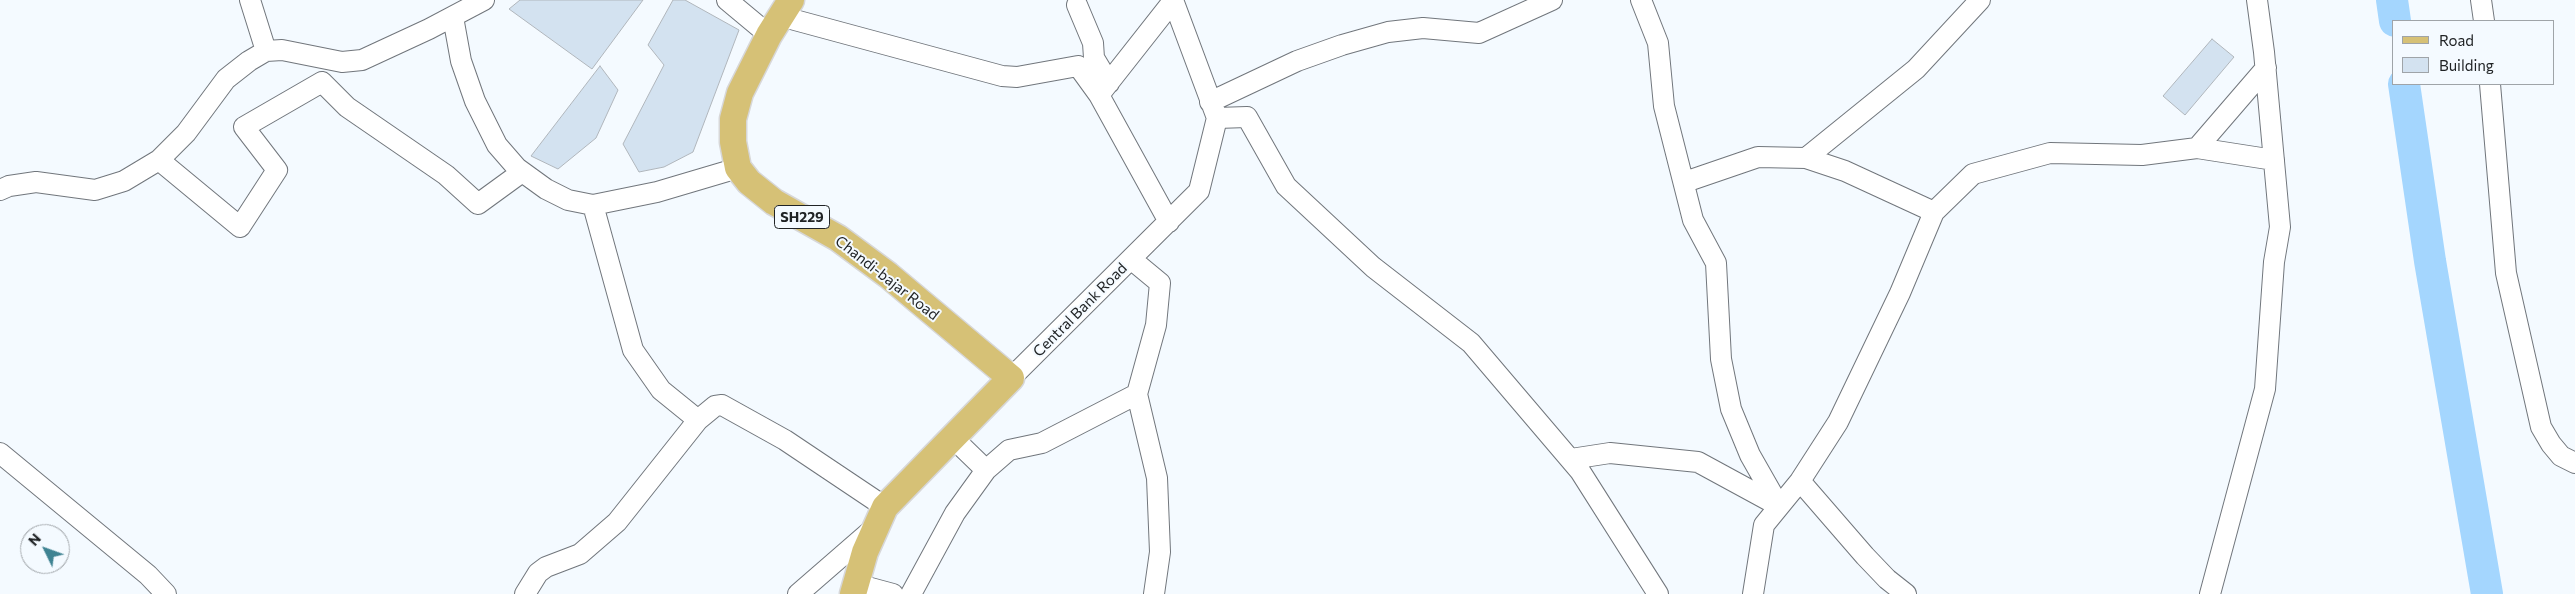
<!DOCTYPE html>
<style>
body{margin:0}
#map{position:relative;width:2575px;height:594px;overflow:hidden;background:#f4faff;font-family:Commissioner,sans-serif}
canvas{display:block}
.legend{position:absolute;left:2392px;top:20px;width:162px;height:65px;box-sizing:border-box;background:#f4faff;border:1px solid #9fa4a8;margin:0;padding:6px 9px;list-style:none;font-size:15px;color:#202325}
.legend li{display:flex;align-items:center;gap:10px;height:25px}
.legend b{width:25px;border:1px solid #9fa4a8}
.north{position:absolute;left:20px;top:524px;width:50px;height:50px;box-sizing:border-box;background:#f4faff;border:1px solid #9fa4a8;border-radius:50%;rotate:312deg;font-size:14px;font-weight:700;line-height:20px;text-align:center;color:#202325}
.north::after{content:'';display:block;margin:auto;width:18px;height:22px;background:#3f8392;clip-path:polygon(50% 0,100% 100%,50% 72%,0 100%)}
</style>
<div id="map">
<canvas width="2575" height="594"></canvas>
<ul class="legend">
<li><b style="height:6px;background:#d6c176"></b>Road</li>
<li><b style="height:14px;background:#d3e2f0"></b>Building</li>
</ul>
<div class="north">N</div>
</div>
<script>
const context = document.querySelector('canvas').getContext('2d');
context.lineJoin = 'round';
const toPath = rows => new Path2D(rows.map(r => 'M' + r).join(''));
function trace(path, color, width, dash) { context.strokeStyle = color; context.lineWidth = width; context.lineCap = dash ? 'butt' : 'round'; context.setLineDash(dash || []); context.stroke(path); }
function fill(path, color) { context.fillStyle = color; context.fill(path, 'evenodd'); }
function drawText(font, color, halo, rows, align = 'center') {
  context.font = font + ' Commissioner,sans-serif'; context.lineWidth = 4; context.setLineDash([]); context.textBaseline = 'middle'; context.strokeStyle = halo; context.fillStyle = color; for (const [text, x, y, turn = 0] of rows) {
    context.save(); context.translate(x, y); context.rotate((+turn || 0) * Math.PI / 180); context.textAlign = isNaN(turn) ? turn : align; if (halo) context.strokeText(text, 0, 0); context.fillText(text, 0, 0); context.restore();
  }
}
const river = toPath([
 [2392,0,2395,21],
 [2404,84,2430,261,2487,594]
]);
const building = toPath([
 [520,0,643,0,592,69,509,9,520,0],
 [673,0,685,0,739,30,693,152,664,167,639,172,623,144,664,65,648,45,673,0],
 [2212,39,2234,57,2185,115,2163,96,2212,39],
 [600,66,618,90,596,138,558,169,531,156,600,66]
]);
const minor = toPath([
 [250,0,266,51],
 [727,0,769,35],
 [1641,0,1658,43,1664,106,1693,220,1716,263,1721,359,1731,409,1750,455,1779,506],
 [2481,0,2484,21],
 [1077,5,1093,43,1094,58,1109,83],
 [780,16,1002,76,1017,77,1078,66,1099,95,1169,222],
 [453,17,461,61,475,101,497,145,517,168,546,189,568,200,593,205,657,192,738,168],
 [2490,84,2506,273,2541,427,2551,444,2561,456,2575,463],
 [1099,95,1173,1],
 [1210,102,1297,61,1342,45,1388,32,1423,28,1479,33,1552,0],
 [1217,118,1247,117,1286,186,1373,267,1471,343,1580,471,1658,594],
 [2197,148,2274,160],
 [1806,158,1916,69,1980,0],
 [159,160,240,227,277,170,244,127,322,82,347,107,446,175,478,204,522,172],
 [1685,182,1758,157,1806,158,1845,171,1934,212],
 [0,190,9,186,36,182,95,190,124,181,159,160,186,133,226,79,249,61,266,51,282,50,342,62,362,60,429,29,484,0],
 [593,205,633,350,661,390,698,420],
 [1131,259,1160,283,1156,325,1137,394,1157,478,1160,552,1154,594],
 [1011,378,1199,191,1217,118,1173,0],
 [953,438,986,470],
 [0,453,148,575,166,594],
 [1571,459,1610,453,1698,462,1779,506],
 [1800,481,1865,556,1887,579,1906,594],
 [856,584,893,594],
 [525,594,538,573,546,567,580,554,617,522,698,420,715,406,722,405,785,440,885,507],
 [798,594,874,528],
 [911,594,955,513,986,470,1009,450,1042,443,1137,394],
 [1753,594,1764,525,1800,481,1838,422,1900,293,1934,212,1973,174,2050,153,2142,155,2197,148,2266,68],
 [2210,594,2265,389,2274,262,2280,227,2264,52,2257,0]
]);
const major = toPath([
 [791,0,769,35,740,93,733,119,733,142,738,168,749,182,774,202,838,238,888,275,1011,378,885,507,865,552,853,594]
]);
const shields = [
 [802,217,55]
];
const shieldNames = [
 ["SH229",802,217]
];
const streetNames = [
 ["Chandi-bajar Road",887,278,38],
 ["Central Bank Road",1080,310,-45]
];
trace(river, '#a4d6fe', 32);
fill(building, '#d3e2f0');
trace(building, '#b0b6bc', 1);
trace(minor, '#71767c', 22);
trace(major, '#d7d7d8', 29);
trace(minor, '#fff', 20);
trace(major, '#d6c176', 26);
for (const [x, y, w] of shields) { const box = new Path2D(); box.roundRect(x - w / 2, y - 11.5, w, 23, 4); context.fillStyle = '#f4faff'; context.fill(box); trace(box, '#202325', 1); }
drawText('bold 14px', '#202325', null, shieldNames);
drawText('15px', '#202325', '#f4faff', streetNames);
</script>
